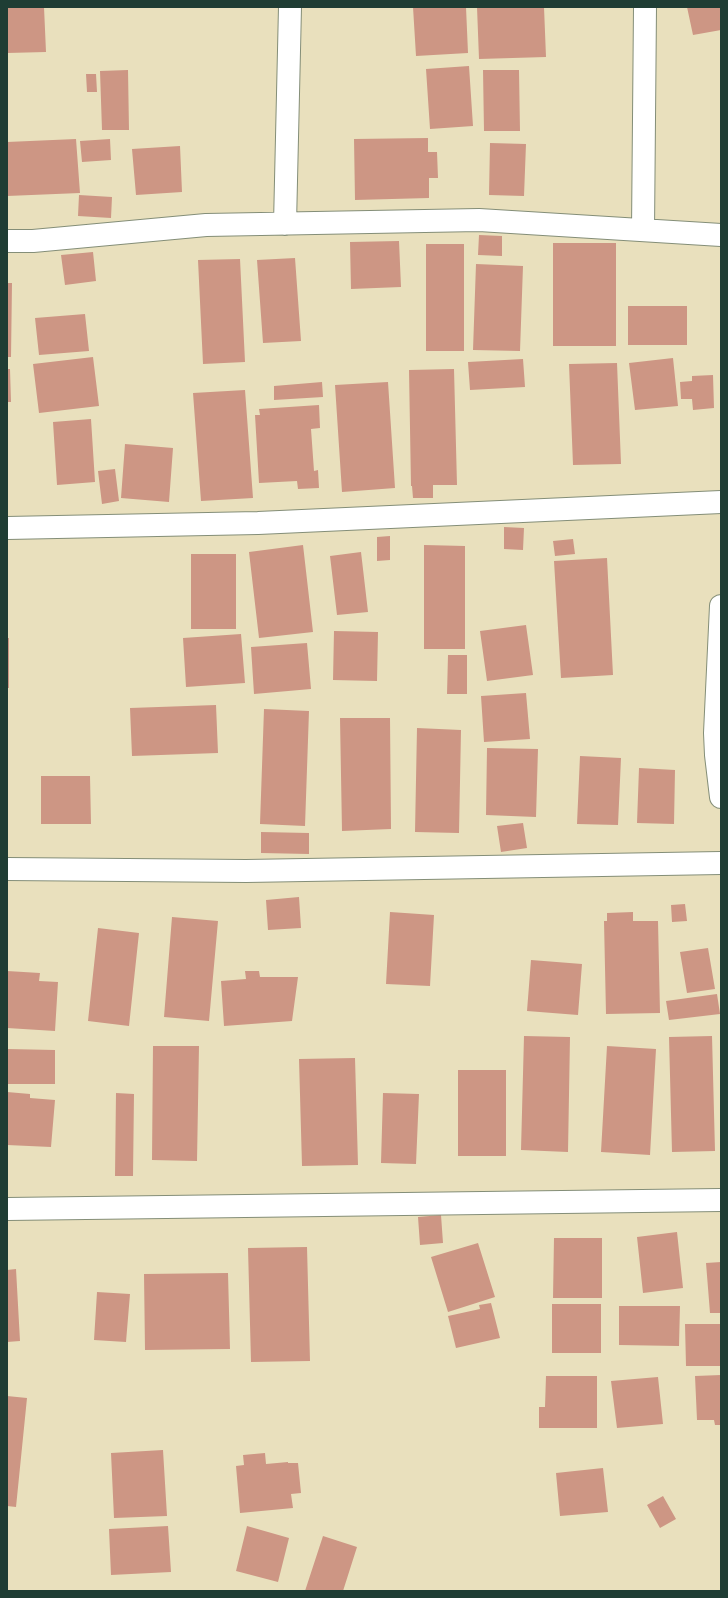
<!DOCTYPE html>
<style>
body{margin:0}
#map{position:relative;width:728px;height:1598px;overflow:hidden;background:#e9e0bd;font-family:"Shantell Sans",sans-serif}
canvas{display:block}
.frame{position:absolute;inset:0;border:8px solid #1f3d34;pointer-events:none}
</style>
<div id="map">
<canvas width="728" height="1598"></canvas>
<div class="frame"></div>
</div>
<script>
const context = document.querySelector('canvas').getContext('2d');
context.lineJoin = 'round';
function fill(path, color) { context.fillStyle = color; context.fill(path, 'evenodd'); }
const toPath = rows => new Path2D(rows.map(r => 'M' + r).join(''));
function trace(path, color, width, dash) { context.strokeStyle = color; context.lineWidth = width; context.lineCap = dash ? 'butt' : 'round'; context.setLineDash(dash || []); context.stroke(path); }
const building = toPath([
 [7,7,44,7,46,52,7,53],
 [413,7,466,7,468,53,416,56],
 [477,7,544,7,546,57,479,59],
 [687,7,721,7,721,30,693,35],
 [469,66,473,126,430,129,426,69],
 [128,70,129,130,102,130,100,71],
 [483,70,519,70,520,131,484,131],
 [86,74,96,74,97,92,87,92],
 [428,138,428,152,437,152,438,178,429,178,429,198,355,200,354,139],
 [76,139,80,193,7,196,7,142],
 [110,139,111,160,82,162,80,141],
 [490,143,526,144,524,196,489,195],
 [180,146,182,192,136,195,132,149],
 [79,195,112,197,111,218,78,216],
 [479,235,502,236,502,256,478,255],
 [399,241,401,287,351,289,350,242],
 [553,243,616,243,616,346,553,346],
 [426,244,464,244,464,351,426,351],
 [93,252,96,281,65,285,61,255],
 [295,258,301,341,263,343,257,260],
 [240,259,245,362,203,364,198,260],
 [476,264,523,266,520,351,473,350],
 [7,283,12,283,11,357,7,357],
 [628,306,687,306,687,345,628,345],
 [85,314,89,351,39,355,35,318],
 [93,357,99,406,39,413,33,364],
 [673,358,678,406,635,410,629,363],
 [523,359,525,387,470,390,468,362],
 [617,363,621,464,573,465,569,364],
 [7,369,10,369,11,402,7,402],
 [454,369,457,485,433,485,433,498,413,498,412,486,411,486,409,370],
 [713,375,714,408,693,410,692,399,681,399,680,382,692,381,692,376],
 [322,382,323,397,274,400,274,386],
 [388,382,395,488,342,492,335,385],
 [245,390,253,498,201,501,193,393],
 [319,405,320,428,311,429,314,471,318,470,319,488,298,489,297,481,259,483,255,415,260,415,259,409],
 [91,419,95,482,57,485,53,422],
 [125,444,173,448,169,502,121,498],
 [115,469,119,501,102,504,98,471],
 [504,527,524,528,523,550,504,549],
 [390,536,390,560,377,561,377,537],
 [573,539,575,554,555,556,553,541],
 [303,545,313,632,259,638,249,552],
 [424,545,465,546,465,649,424,649],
 [361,552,368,612,337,615,330,556],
 [191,554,236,554,236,629,191,629],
 [607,558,613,675,561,678,554,561],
 [526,625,533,675,487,681,480,631],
 [334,631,378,632,377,681,333,680],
 [241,634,245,683,186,687,183,638],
 [7,638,9,638,9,688,7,688],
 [307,643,311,689,254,694,251,647],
 [448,655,467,655,467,694,447,694],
 [526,693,530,739,484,742,481,696],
 [216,705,218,753,132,756,130,708],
 [264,709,309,711,305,826,260,824],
 [340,718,390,718,391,829,342,831],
 [417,728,461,730,459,833,415,832],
 [487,748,538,749,536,817,486,815],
 [580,756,621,758,618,825,577,824],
 [639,768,675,770,674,824,637,823],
 [41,776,90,776,91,824,41,824],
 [523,823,527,848,501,852,497,826],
 [261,832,309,833,309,854,261,853],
 [299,897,301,928,268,930,266,900],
 [685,904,687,921,672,922,671,905],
 [390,912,434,915,430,986,386,984],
 [633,912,633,921,658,921,660,1013,606,1014,604,921,607,921,607,913],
 [172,917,218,921,209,1021,164,1017],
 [98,928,139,933,129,1026,88,1021],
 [708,948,715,989,687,993,680,952],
 [531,960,582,964,578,1015,527,1011],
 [7,971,40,973,39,981,58,982,55,1031,7,1028],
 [245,971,259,971,260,977,298,977,292,1021,224,1026,221,981,246,979],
 [717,994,720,1014,669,1020,666,1001],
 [524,1036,570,1037,568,1152,521,1150],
 [712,1036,715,1151,672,1152,669,1037],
 [153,1046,199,1046,197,1161,152,1160],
 [607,1046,656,1049,650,1155,601,1152],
 [7,1049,55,1050,55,1084,7,1084],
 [355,1058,358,1165,302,1166,299,1059],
 [458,1070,506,1070,506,1156,458,1156],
 [7,1092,30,1094,30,1098,55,1100,51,1147,7,1145],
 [116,1093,134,1094,133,1176,115,1176],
 [383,1093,419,1094,416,1164,381,1163],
 [441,1215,443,1243,420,1245,418,1217],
 [677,1232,683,1288,643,1293,637,1237],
 [554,1238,602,1238,602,1298,553,1298],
 [478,1243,495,1297,448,1312,431,1257],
 [307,1247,310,1361,251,1362,248,1248],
 [721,1262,721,1313,710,1313,706,1263],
 [16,1269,20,1341,7,1342,7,1270],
 [228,1273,230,1349,145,1350,144,1274],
 [97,1292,130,1294,126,1342,94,1340],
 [491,1303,500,1338,456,1348,448,1316,480,1309,479,1305],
 [552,1304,601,1304,601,1353,552,1353],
 [619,1306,680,1306,679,1346,619,1345],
 [685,1324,721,1324,721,1366,686,1366],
 [721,1375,721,1425,715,1425,714,1420,697,1420,695,1376],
 [546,1376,597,1376,597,1428,539,1428,539,1407,545,1407],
 [658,1377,663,1424,617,1428,611,1381],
 [7,1396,27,1398,16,1507,7,1506],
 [163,1450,167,1516,114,1518,111,1453],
 [265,1453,266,1464,288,1462,288,1463,298,1463,301,1493,291,1494,293,1508,240,1513,236,1466,244,1465,243,1455],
 [603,1468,608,1512,560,1516,556,1473],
 [663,1496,676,1519,660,1528,647,1505],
 [168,1526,171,1572,111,1575,109,1529],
 [247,1526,289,1538,278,1582,236,1571],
 [323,1536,357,1547,343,1591,305,1591]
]);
const minor = toPath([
 [285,224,290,7],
 [643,230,645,7],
 [7,241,33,241,206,225,479,220,721,235],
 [7,528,258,523,721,502],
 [721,606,715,733,716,755,721,797],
 [7,869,246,871,721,863],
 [7,1209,721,1200]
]);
fill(building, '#cd9684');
trace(minor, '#848e78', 24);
trace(minor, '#fff', 22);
</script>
